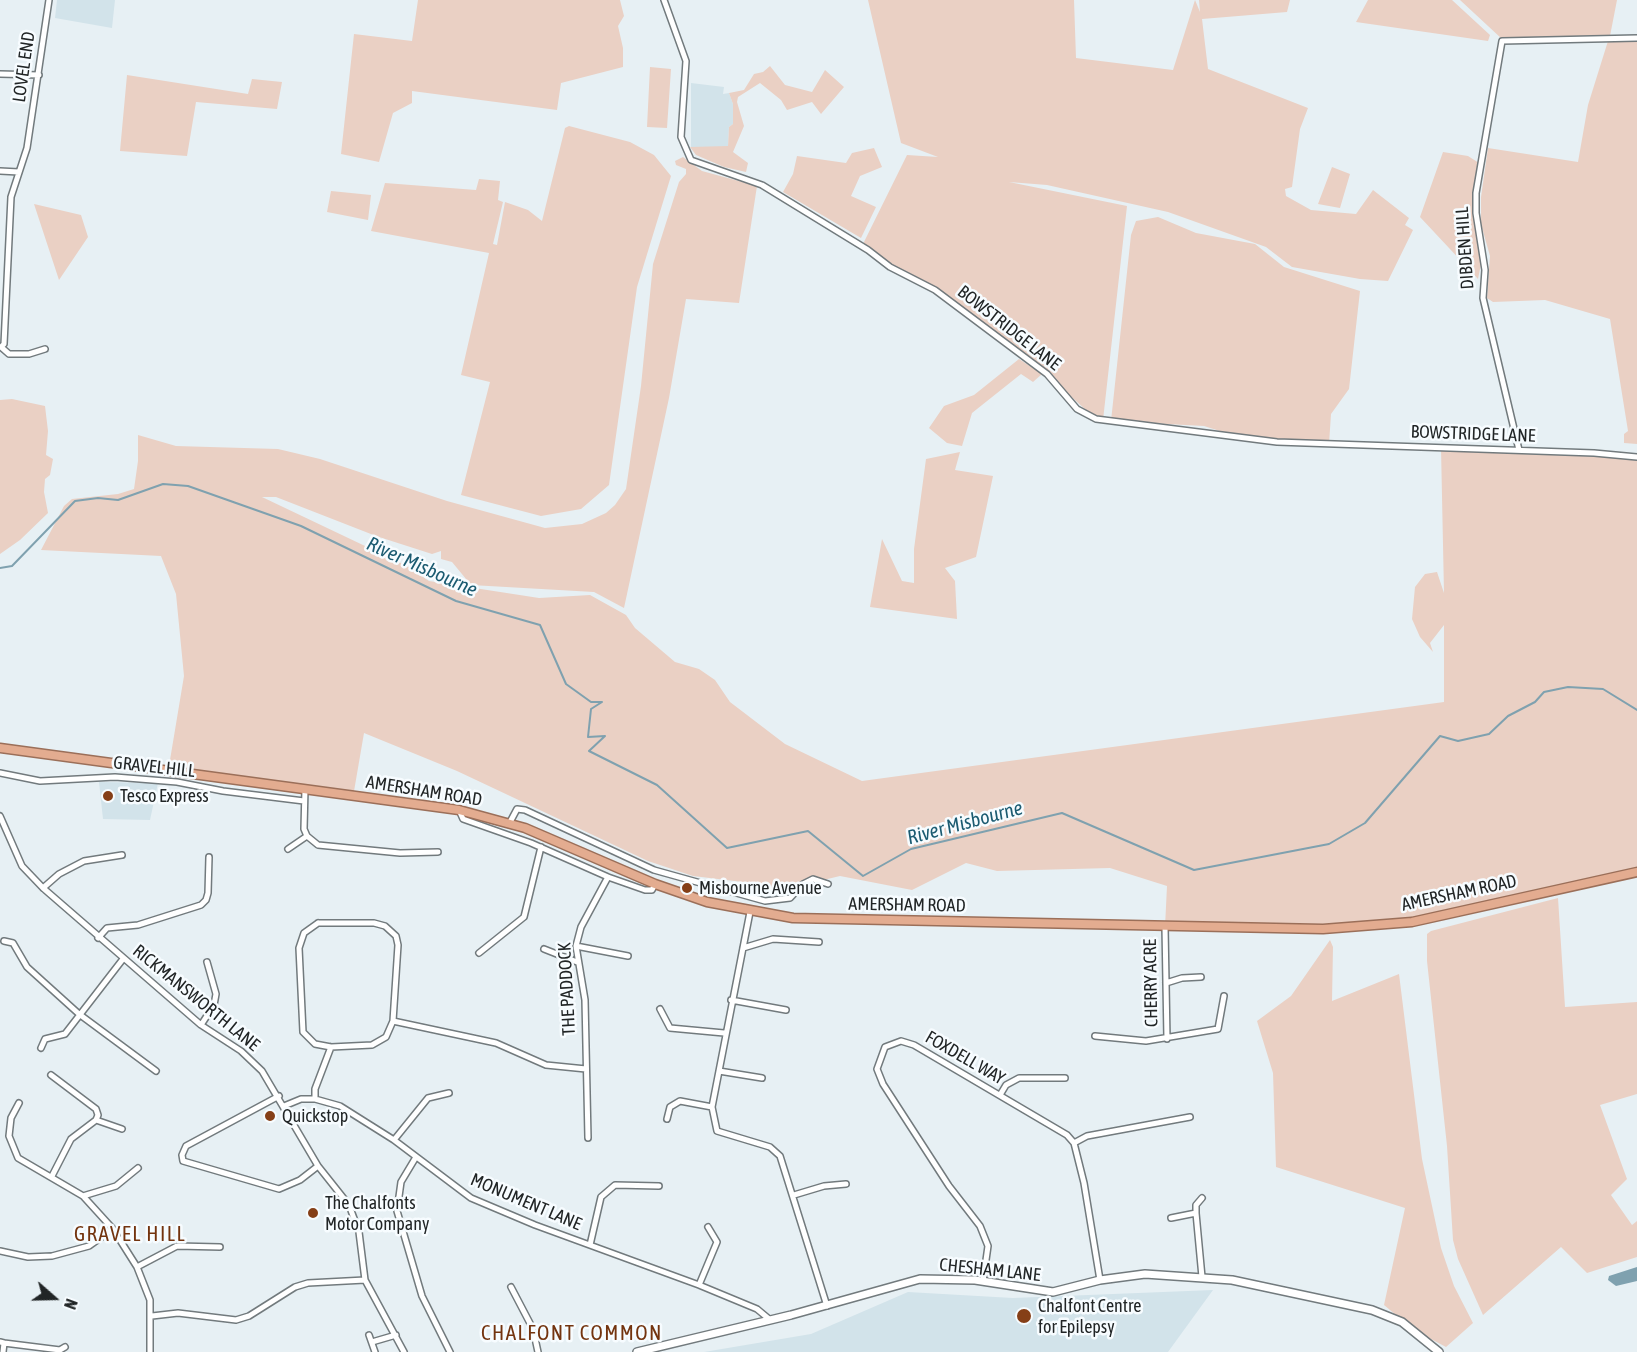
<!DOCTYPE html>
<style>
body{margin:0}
#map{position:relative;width:1637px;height:1352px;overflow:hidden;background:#e7f0f4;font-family:"Asap Condensed",sans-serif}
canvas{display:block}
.north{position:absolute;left:24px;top:1268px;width:60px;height:60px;-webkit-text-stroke:4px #f7fcff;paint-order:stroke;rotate:110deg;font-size:16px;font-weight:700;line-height:24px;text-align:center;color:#212526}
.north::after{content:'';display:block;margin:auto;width:21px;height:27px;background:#212526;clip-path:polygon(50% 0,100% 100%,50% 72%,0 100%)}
</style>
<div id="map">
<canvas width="1637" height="1352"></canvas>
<div class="north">N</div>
</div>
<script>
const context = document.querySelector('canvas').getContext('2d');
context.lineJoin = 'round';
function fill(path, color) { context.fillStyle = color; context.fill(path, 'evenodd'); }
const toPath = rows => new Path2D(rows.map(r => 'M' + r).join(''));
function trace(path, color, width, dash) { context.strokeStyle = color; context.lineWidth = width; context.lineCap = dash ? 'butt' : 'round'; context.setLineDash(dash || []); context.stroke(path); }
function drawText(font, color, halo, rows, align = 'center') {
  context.font = font + ' "Asap Condensed",sans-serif'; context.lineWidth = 5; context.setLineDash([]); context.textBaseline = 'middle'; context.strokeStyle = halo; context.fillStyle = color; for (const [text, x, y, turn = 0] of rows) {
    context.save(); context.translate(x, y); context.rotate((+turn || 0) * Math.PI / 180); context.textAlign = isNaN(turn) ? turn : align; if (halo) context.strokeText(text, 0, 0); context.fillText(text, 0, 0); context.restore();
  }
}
const built = toPath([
 [57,0,115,0,112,28,55,18],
 [691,83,724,87,723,94,729,93,733,104,733,124,729,127,728,147,691,147],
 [99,782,158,783,150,820,103,819],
 [1213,1290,1168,1352,704,1352,811,1334,908,1292,1013,1298]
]);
const green = toPath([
 [418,0,620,0,624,16,618,26,623,48,623,67,561,83,557,110,412,91,412,103,393,113,379,162,341,154,354,34,412,41],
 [868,0,1074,0,1076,58,1173,70,1195,0,1200,12,1199,0,1290,0,1287,12,1202,19,1208,69,1308,108,1300,129,1292,187,1285,189,1286,196,1311,210,1356,214,1373,190,1409,218,1405,225,1413,230,1388,281,1360,279,1292,267,1266,247,1168,212,1047,185,1009,182,1127,206,1103,420,1096,419,1056,383,935,290,890,267,862,246,907,155,938,157,901,143],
 [1368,0,1452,0,1490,35,1488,41,1356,22],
 [1460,0,1617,0,1610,36,1502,39],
 [1608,41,1637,41,1637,444,1624,443,1624,434,1628,431,1610,319,1545,300,1493,302,1487,298,1490,256,1481,224,1481,197,1488,148,1578,162,1588,105],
 [770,66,785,85,812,92,825,70,844,87,821,114,812,102,787,110,781,100,760,83,738,97,737,102,744,126,733,152,748,163,746,172,724,167,696,155,690,147,728,146,729,127,733,124,733,104,729,93,744,90,754,74,763,72],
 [650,67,671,69,667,128,647,127],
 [127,75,248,94,252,79,282,82,277,109,196,102,187,156,120,151],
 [569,126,630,142,654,155,671,176,637,287,609,485,581,509,541,516,461,495,490,382,461,375,489,253,371,231,385,183,476,190,479,179,500,181,498,200,503,202,493,244,497,245,505,202,528,210,542,221,565,128],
 [874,148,882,167,860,176,851,196,876,207,861,238,783,192,793,174,797,156,846,163,852,153],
 [1443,152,1468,156,1479,163,1474,215,1481,264,1478,279,1420,217],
 [683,157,702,171,757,186,739,303,686,299,669,398,624,608,594,592,471,585,452,562,441,559,441,551,432,554,376,536,276,497,262,497,405,565,429,581,539,598,590,595,626,615,635,628,675,662,699,669,715,680,730,702,785,744,862,781,1444,702,1444,625,1430,643,1433,652,1420,637,1412,619,1415,587,1425,574,1437,572,1444,593,1441,448,1637,457,1637,872,1412,922,1323,932,1165,927,1167,886,1110,868,997,871,966,863,912,890,840,876,765,894,743,882,693,876,648,861,457,771,364,733,353,797,168,772,184,676,176,594,161,556,41,550,64,506,72,499,118,494,134,489,138,461,138,435,176,446,278,449,320,459,447,501,545,528,582,524,606,513,615,505,626,489,641,386,653,264,679,182,686,174,686,169,676,165,675,161],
 [1332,167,1350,174,1340,208,1318,204],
 [331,191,371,195,368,220,327,212],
 [34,204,81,215,88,237,59,280],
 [1158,217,1196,233,1255,244,1284,267,1360,291,1349,389,1331,414,1329,444,1242,438,1204,426,1111,421,1131,235,1136,221],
 [1019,359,1042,374,1033,382,1021,374,972,413,962,446,947,443,929,428,944,406,974,395],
 [12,399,45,406,48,431,46,455,53,459,50,475,45,479,44,492,48,513,20,540,0,554,0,400],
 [960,452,955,470,993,476,976,557,945,568,955,581,957,619,870,607,882,539,902,581,914,583,914,549,926,459],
 [1558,898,1565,1007,1637,1002,1637,1094,1600,1105,1627,1179,1611,1195,1632,1225,1637,1221,1637,1257,1587,1273,1561,1247,1483,1315,1458,1259,1453,1240,1447,1146,1427,961,1427,934,1431,931],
 [1330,940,1333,947,1332,1001,1399,974,1422,1159,1441,1248,1454,1286,1473,1323,1446,1347,1414,1330,1384,1305,1405,1208,1276,1167,1273,1073,1257,1021,1291,996]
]);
const water = toPath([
 [1637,1267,1637,1281,1616,1286,1608,1280,1609,1276]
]);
const stream = toPath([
 [0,568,12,566,75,501,98,498,118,500,163,484,188,486,301,526,456,601,540,625,566,684,591,702,602,702,591,709,588,737,605,736,589,751,657,785,727,848,808,831,863,876,911,849,1062,813,1194,870,1329,844,1365,823,1440,736,1458,741,1489,734,1508,716,1535,702,1544,692,1568,687,1603,689,1637,710]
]);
const minor = toPath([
 [664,0,686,61,681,137,691,160,762,185,868,250,890,267,935,290,1047,374,1077,409,1096,419,1277,442,1594,453,1637,457],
 [0,74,39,75],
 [0,171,19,172],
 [1,347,4,344,11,197,27,148,49,0],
 [1,347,9,354,29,354,45,349],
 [1519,450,1483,298,1485,270,1476,213,1476,193,1502,41,1637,38],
 [0,773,40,781,115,777,177,782,223,791,304,801],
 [305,789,304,829,307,836,318,845,400,853,438,852],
 [459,810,463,819,531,843,608,877,645,890,652,890,655,884],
 [0,816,22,866,43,888,201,1025,241,1051,262,1071,318,1166,349,1205,359,1232,365,1280,404,1352],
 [509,824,517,809,525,810,654,870,765,901,790,898,803,884,813,879,828,884],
 [288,849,307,836],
 [43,888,59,874,84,861,122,855],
 [750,912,712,1107,717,1131,770,1147,780,1156,827,1306],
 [318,923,374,923,385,926,396,936,398,945,393,1021,386,1037,372,1045,331,1047,315,1044,303,1032,299,948,304,933,318,923],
 [1165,927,1167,1039],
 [98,938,107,928,138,925,201,905,206,900,208,893,209,857],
 [4,941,13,943,27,967,79,1014,156,1071],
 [576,946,628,956],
 [743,948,773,939,819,942],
 [544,949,577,962],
 [479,953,524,917,541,847],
 [1166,983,1182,978,1201,977],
 [731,1000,786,1010],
 [660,1009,670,1028,724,1033],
 [393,1021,496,1043,546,1065,586,1069],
 [201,1025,214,1005,216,994,207,962],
 [1095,1036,1146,1041,1218,1029,1224,996],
 [41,1048,45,1039,65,1034,123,959],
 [719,1071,762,1078],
 [51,1075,96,1109,98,1115,96,1120,71,1139,52,1176],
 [1000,1095,1006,1085,1019,1078,1065,1078],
 [279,1096,186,1146,182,1155,183,1161,279,1189,300,1180,318,1166],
 [315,1099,315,1089,331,1047],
 [19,1103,11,1118,9,1136,18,1158,83,1196,113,1229,137,1267,150,1300,150,1352],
 [284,1106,301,1099,315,1099,340,1106,394,1140,471,1198,535,1225,699,1285,757,1309,769,1319],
 [667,1119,670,1107,680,1101,712,1107],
 [96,1120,122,1129],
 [588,1138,585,1000,576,946,581,927,608,877],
 [394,1140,428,1098,449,1093],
 [1074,1143,1087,1136,1190,1117],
 [416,1157,401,1182,397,1211,422,1296,450,1352],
 [794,1195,824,1186,846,1184],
 [83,1196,116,1186,138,1168],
 [1202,1198,1196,1205,1196,1213,1202,1277],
 [1171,1218,1196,1213],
 [590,1245,601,1197,615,1185,659,1186],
 [0,1251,28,1257,52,1256,89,1246,113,1229],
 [137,1267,177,1246,220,1247],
 [983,1281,988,1246,980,1226,949,1186,883,1084,877,1069,885,1047,901,1041,914,1045,1067,1135,1074,1143,1084,1183,1100,1280],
 [699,1285,717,1242,708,1227],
 [511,1287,533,1329,538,1352],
 [152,1316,178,1313,236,1320,249,1316,295,1287,308,1283,365,1280],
 [369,1335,375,1352],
 [0,1342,4,1343,3,1352],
 [372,1342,396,1335],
 [4,1343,60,1350,65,1347]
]);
const tertiary = toPath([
 [637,1352,791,1315,920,1279,975,1280,1053,1292,1100,1280,1145,1274,1232,1280,1372,1310,1402,1322,1439,1352]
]);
const trunk = toPath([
 [0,748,459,810,525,828,655,884,707,902,793,918,1323,929,1412,922,1637,872]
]);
const markers = [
 [108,796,6,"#853f17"],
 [687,888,6,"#853f17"],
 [270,1116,6,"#853f17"],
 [313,1213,6,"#853f17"],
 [1024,1316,8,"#853f17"]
];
const streetNames = [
 ["LOVEL END",24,67,-82],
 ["DIBDEN HILL",1465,248,-94],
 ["BOWSTRIDGE LANE",1009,328,38],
 ["BOWSTRIDGE LANE",1473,434,2],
 ["GRAVEL HILL",154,767,6],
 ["AMERSHAM ROAD",424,791,9],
 ["AMERSHAM ROAD",1459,893,-12],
 ["AMERSHAM ROAD",907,905,1],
 ["CHERRY ACRE",1151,983,-91],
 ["THE PADDOCK",567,989,-93],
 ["RICKMANSWORTH LANE",196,998,39],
 ["FOXDELL WAY",965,1058,30],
 ["MONUMENT LANE",526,1202,23],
 ["CHESHAM LANE",990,1270,6]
];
const poiNames = [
 ["Tesco Express",120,796],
 ["Misbourne Avenue",699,888],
 ["Quickstop",282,1116],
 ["The Chalfonts",325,1203],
 ["Motor Company",325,1224],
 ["Chalfont Centre",1038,1306],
 ["for Epilepsy",1038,1327]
];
const waterNames = [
 ["River Misbourne",422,567,24],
 ["River Misbourne",965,823,-15]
];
const quarterNames = [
 ["GRAVEL HILL",130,1234],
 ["CHALFONT COMMON",572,1333]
];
fill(built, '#d2e3ea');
fill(green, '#ead0c4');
fill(water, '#7fa1af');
trace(stream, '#7fa1af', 2);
trace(minor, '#727a7d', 8);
trace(tertiary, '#727a7d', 10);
trace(trunk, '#9b6f59', 11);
trace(minor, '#fff', 5);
trace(tertiary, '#fff', 7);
trace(trunk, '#e3ac90', 8);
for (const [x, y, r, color] of markers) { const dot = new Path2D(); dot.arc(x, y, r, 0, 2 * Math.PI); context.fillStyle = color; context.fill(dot); trace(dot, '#f7fcff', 2); }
drawText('18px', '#212526', '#f7fcff', streetNames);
drawText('18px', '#212526', '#f7fcff', poiNames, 'left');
drawText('italic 20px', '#1b5b71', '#f7fcff', waterNames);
context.letterSpacing = '1.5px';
drawText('21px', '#73340f', '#f7fcff', quarterNames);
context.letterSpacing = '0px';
</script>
